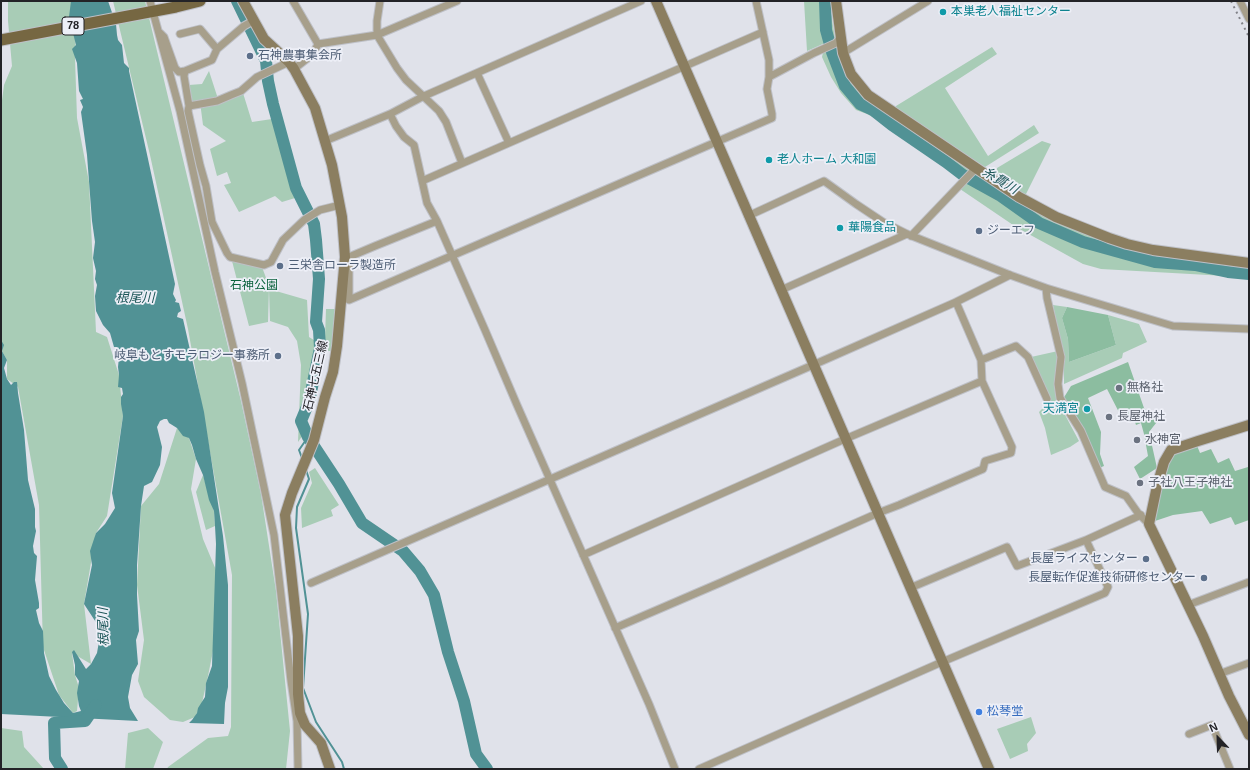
<!DOCTYPE html>
<meta charset="utf-8">
<style>
body{margin:0}
#map{position:relative;width:1250px;height:770px;overflow:hidden;background:#e0e2ea;font-family:Helvetica,sans-serif}
canvas{display:block}
.frame{position:absolute;inset:0;border:2px solid #232327;pointer-events:none}
.north{position:absolute;left:1198px;top:718px;width:40px;height:40px;-webkit-text-stroke:3px #edeff7;paint-order:stroke;rotate:337deg;font-size:11px;font-weight:700;line-height:16px;text-align:center;color:#232327}
.north::after{content:'';display:block;margin:auto;width:14px;height:18px;background:#232327;clip-path:polygon(50% 0,100% 100%,50% 72%,0 100%)}
</style>
<div id="map">
<canvas width="1250" height="770"></canvas>
<div class="frame"></div>
<div class="north">N</div>
</div>
<script>
const context = document.querySelector('canvas').getContext('2d');
context.lineJoin = 'round';
function fill(path, color) { context.fillStyle = color; context.fill(path, 'evenodd'); }
const toPath = rows => new Path2D(rows.map(r => 'M' + r).join(''));
function trace(path, color, width, dash) { context.strokeStyle = color; context.lineWidth = width; context.lineCap = dash ? 'butt' : 'round'; context.setLineDash(dash || []); context.stroke(path); }
function drawText(font, color, halo, rows, align = 'center') {
  context.font = font + ' Helvetica,"Noto Sans JP",sans-serif'; context.lineWidth = 3.5; context.setLineDash([]); context.textBaseline = 'middle'; context.strokeStyle = halo; context.fillStyle = color; for (const [text, x, y, turn = 0] of rows) {
    context.save(); context.translate(x, y); context.rotate((+turn || 0) * Math.PI / 180); context.textAlign = isNaN(turn) ? turn : align; if (halo) context.strokeText(text, 0, 0); context.fillText(text, 0, 0); context.restore();
  }
}
const green = toPath([
 [8,1,77,1,75,58,77,118,89,182,96,332,107,337,119,375,123,416,107,516,96,533,84,604,91,664,72,653,75,675,79,688,77,711,73,713,59,695,43,647,39,505,18,387,7,379,7,360,2,351,1,346,1,108,4,85,12,66,8,21],
 [113,1,145,1,241,401,261,494,276,591,290,731,286,769,167,769,168,767,208,738,228,736,231,727,232,575,188,329,150,155],
 [804,1,829,1,838,57,849,80,864,97,884,113,1018,199,1100,240,1148,255,1249,268,1249,279,1226,276,1101,269,1083,264,1016,227,960,189,968,181,887,125,867,114,856,110,841,93,831,77,822,57,825,43,807,51],
 [992,47,997,54,945,88,988,156,1034,125,1039,133,985,167,896,109,896,106],
 [209,71,219,102,243,93,252,122,272,119,295,198,282,202,275,196,239,212,224,185,231,183,227,172,217,176,210,149,226,141,203,125,200,102,191,102,189,85,202,84],
 [1042,141,1051,144,1025,196,997,176,997,168],
 [232,261,262,267,269,286,268,322,249,326],
 [269,289,307,300,309,337,317,342,305,432,298,442,301,365,297,341,288,327,270,321],
 [1053,305,1067,307,1062,318,1068,339,1069,362,1116,345,1108,315,1139,324,1147,342,1123,353,1122,358,1064,384,1064,359],
 [326,309,338,309,335,351,322,351,321,343,325,338],
 [1058,351,1057,396,1064,413,1079,441,1070,447,1051,455,1045,428,1039,412,1050,401,1031,357],
 [177,428,189,438,196,459,191,489,203,539,216,570,213,651,208,676,202,703,195,717,183,722,170,720,144,697,138,681,144,640,137,585,141,506,159,484],
 [315,468,339,505,331,510,333,516,302,528,301,508,312,483,309,472],
 [203,475,214,511,215,526,206,530,196,492],
 [1031,717,1036,733,1027,744,1028,751,1010,759,997,729],
 [1,728,22,731,24,747,44,769,1,769],
 [148,728,163,742,153,769,125,769,128,733]
]);
const forest = toPath([
 [1067,307,1108,315,1116,345,1069,362,1068,339,1062,318],
 [1128,362,1144,408,1151,415,1160,418,1149,432,1157,468,1140,479,1134,467,1148,456,1144,434,1141,423,1136,425,1133,416,1123,420,1107,389,1088,398,1101,432,1100,454,1104,466,1099,468,1063,399,1071,386],
 [1196,443,1200,453,1211,449,1218,463,1229,458,1235,471,1248,467,1249,520,1235,525,1231,517,1210,524,1202,511,1173,515,1155,521,1156,505,1162,476,1174,453]
]);
const water = toPath([
 [71,1,108,1,116,24,117,35,118,40,122,45,124,63,129,68,129,71,175,284,173,294,176,300,175,302,179,303,181,311,178,313,177,317,183,319,204,412,223,536,228,585,228,687,225,703,224,724,189,723,192,720,197,713,198,708,205,697,206,683,212,666,216,544,215,526,214,511,209,500,203,475,196,459,192,445,189,438,183,436,177,428,169,423,167,419,164,419,160,421,157,427,162,447,160,465,152,482,144,486,141,506,137,565,137,595,139,631,136,640,138,664,132,675,128,697,130,708,138,721,1,714,2,478,1,340,4,345,2,351,7,360,4,368,7,379,11,385,14,382,17,382,18,393,24,430,28,480,35,509,35,527,36,531,33,546,34,553,37,556,35,580,39,603,39,608,36,610,39,623,43,631,44,653,49,676,56,690,64,703,73,713,81,711,79,706,77,693,79,681,75,675,75,665,72,652,74,650,86,669,91,664,97,653,101,630,84,604,92,565,90,551,96,533,105,524,115,508,112,493,123,416,121,404,121,397,123,394,122,388,118,387,119,375,118,367,119,357,116,351,117,347,114,347,110,333,103,325,96,311,95,296,97,285,95,279,96,271,93,258,95,242,92,221,87,155,81,112,83,107,80,100,83,99,79,91,77,63,72,49,76,45,69,17]
]);
const stream = toPath([
 [302,458,299,450,308,437],
 [306,470,309,479,297,507,296,528,308,614,303,688,316,722,342,762,344,769]
]);
const river = toPath([
 [237,1,266,61,268,81,273,104,296,188,314,224,316,240,319,279,316,322,319,330,320,348,309,402,301,421,308,437,339,484,362,523,403,551,420,571,434,595,448,652,464,701,476,754,487,769],
 [825,1,826,30,832,52,845,86,860,104,873,110,892,125,946,162,963,175,1001,196,1039,223,1083,242,1155,262,1195,265,1228,272,1249,274],
 [62,769,55,758,54,723,85,721,96,705]
]);
const street = toPath([
 [150,1,180,111,215,272,242,383,274,535,291,681,297,721,298,769],
 [293,1,318,44],
 [380,1,377,21,377,35,397,68,406,80,439,111,446,122,462,163],
 [756,1,769,60,769,77],
 [1240,1,1249,19],
 [160,33,164,37,175,68,179,72,185,71],
 [180,34,200,29,217,49],
 [318,44,377,35,457,1],
 [843,53,928,1],
 [289,62,257,77,241,91,231,95,217,101,189,106,188,111,200,165,206,186,212,222,227,253,230,257,264,265,271,262,283,240,304,220,320,210,340,205],
 [294,69,313,54,318,44],
 [477,73,509,143],
 [189,106,184,76,185,71,212,60,217,49,244,26,253,21],
 [390,114,396,126,404,137,414,145,427,203,437,221,485,330,517,405,649,704,675,769],
 [325,141,390,114,424,96,641,1],
 [422,181,763,32],
 [748,216,824,181,856,204,883,222,907,234,1010,275,1046,288,1173,326,1249,329],
 [911,236,976,168],
 [345,257,349,257,375,246,437,221],
 [349,259,349,300,772,118,772,114,767,89,769,77,814,53,836,43,841,37],
 [1046,288,1047,298,1061,357,1058,384,1060,398,1081,431,1105,487,1126,496,1138,513,1149,524],
 [781,290,907,234],
 [981,360,1016,346,1028,357,1047,399],
 [583,555,845,439,982,381],
 [311,583,813,365,956,302,1010,275],
 [910,588,1007,547,1017,566,1086,540,1141,515],
 [1188,605,1249,582],
 [615,628,722,582,878,513,899,505,983,469,985,461,1011,453,1012,447,982,381,981,360,956,302],
 [1219,674,1249,663],
 [1189,734,1212,725,1230,769],
 [699,769,942,662,1105,593,1108,587,1086,540]
]);
const secondary = toPath([
 [243,1,264,39,289,62,294,69,315,108,332,165,342,217,345,257,337,346,333,372,325,397,314,440,292,493,285,515,298,636,298,694,300,713,305,725,321,743,330,769],
 [656,1,989,769],
 [836,1,843,53,851,74,868,95,1019,197,1056,217,1109,238,1127,244,1153,250,1249,263],
 [1249,425,1198,441,1171,450,1164,462,1157,486,1149,524,1203,636,1229,696,1249,735]
]);
const primary = toPath([
 [1,40,176,7,200,1]
]);
const rail = toPath([
 [1231,1,1249,37]
]);
const markers = [
 [943,12,4,"#0f9aa8"],
 [250,56,4,"#5c6f8a"],
 [769,160,4,"#0f9aa8"],
 [840,228,4,"#0f9aa8"],
 [979,231,4,"#5c6f8a"],
 [280,266,4,"#5c6f8a"],
 [278,356,4,"#5c6f8a"],
 [1119,388,4,"#6b7280"],
 [1087,409,4,"#0f9aa8"],
 [1109,417,4,"#6b7280"],
 [1137,440,4,"#6b7280"],
 [1140,483,4,"#6b7280"],
 [1146,559,4,"#5c6f8a"],
 [1204,578,4,"#5c6f8a"],
 [979,712,4,"#3f7fe0"]
];
const shields = [
 [73,26,22]
];
const shieldNames = [
 ["78",73,26]
];
const cultureNames = [
 ["本巣老人福祉センター",951,12],
 ["老人ホーム 大和園",777,160],
 ["華陽食品",848,228],
 ["天満宮",1079,409,"right"]
];
const serviceNames = [
 ["石神農事集会所",258,56],
 ["ジーエフ",987,231],
 ["三栄舎ローラ製造所",288,266],
 ["岐阜もとすモラロジー事務所",270,356,"right"],
 ["長屋ライスセンター",1138,559,"right"],
 ["長屋転作促進技術研修センター",1196,578,"right"]
];
const parkNames = [
 ["石神公園",254,286]
];
const streetNames = [
 ["石神七五三線",316,376,-77]
];
const worshipNames = [
 ["無格社",1127,388],
 ["長屋神社",1117,417],
 ["水神宮",1145,440],
 ["子社八王子神社",1148,483]
];
const shopNames = [
 ["松琴堂",987,712]
];
const waterNames = [
 ["糸貫川",1000,181,31],
 ["根尾川",135,298],
 ["根尾川",104,627,-92]
];
fill(green, '#a8ccb6');
fill(forest, '#8cbda0');
fill(water, '#519295');
trace(stream, '#519295', 2);
trace(river, '#519295', 12);
trace(street, '#bec0c7', 9);
trace(secondary, '#bec0c7', 12);
trace(primary, '#bec0c7', 13);
trace(street, '#a79f8b', 7);
trace(secondary, '#8b7e60', 10);
trace(primary, '#766742', 11);
trace(rail, '#818288', 2, [2, 4]);
for (const [x, y, r, color] of markers) { const dot = new Path2D(); dot.arc(x, y, r, 0, 2 * Math.PI); context.fillStyle = color; context.fill(dot); trace(dot, '#edeff7', 1.5); }
for (const [x, y, w] of shields) { const box = new Path2D(); box.roundRect(x - w / 2, y - 9, w, 18, 3); context.fillStyle = '#edeff7'; context.fill(box); trace(box, '#232327', 1); }
drawText('bold 11px', '#232327', null, shieldNames);
drawText('12px', '#0d838f', '#edeff7', cultureNames, 'left');
drawText('12px', '#4e5e75', '#edeff7', serviceNames, 'left');
drawText('12px', '#0c633e', '#edeff7', parkNames);
drawText('12px', '#232327', '#edeff7', streetNames);
drawText('12px', '#5b616d', '#edeff7', worshipNames, 'left');
drawText('12px', '#366cbe', '#edeff7', shopNames, 'left');
drawText('italic 13px', '#1a5456', '#edeff7', waterNames);
</script>
